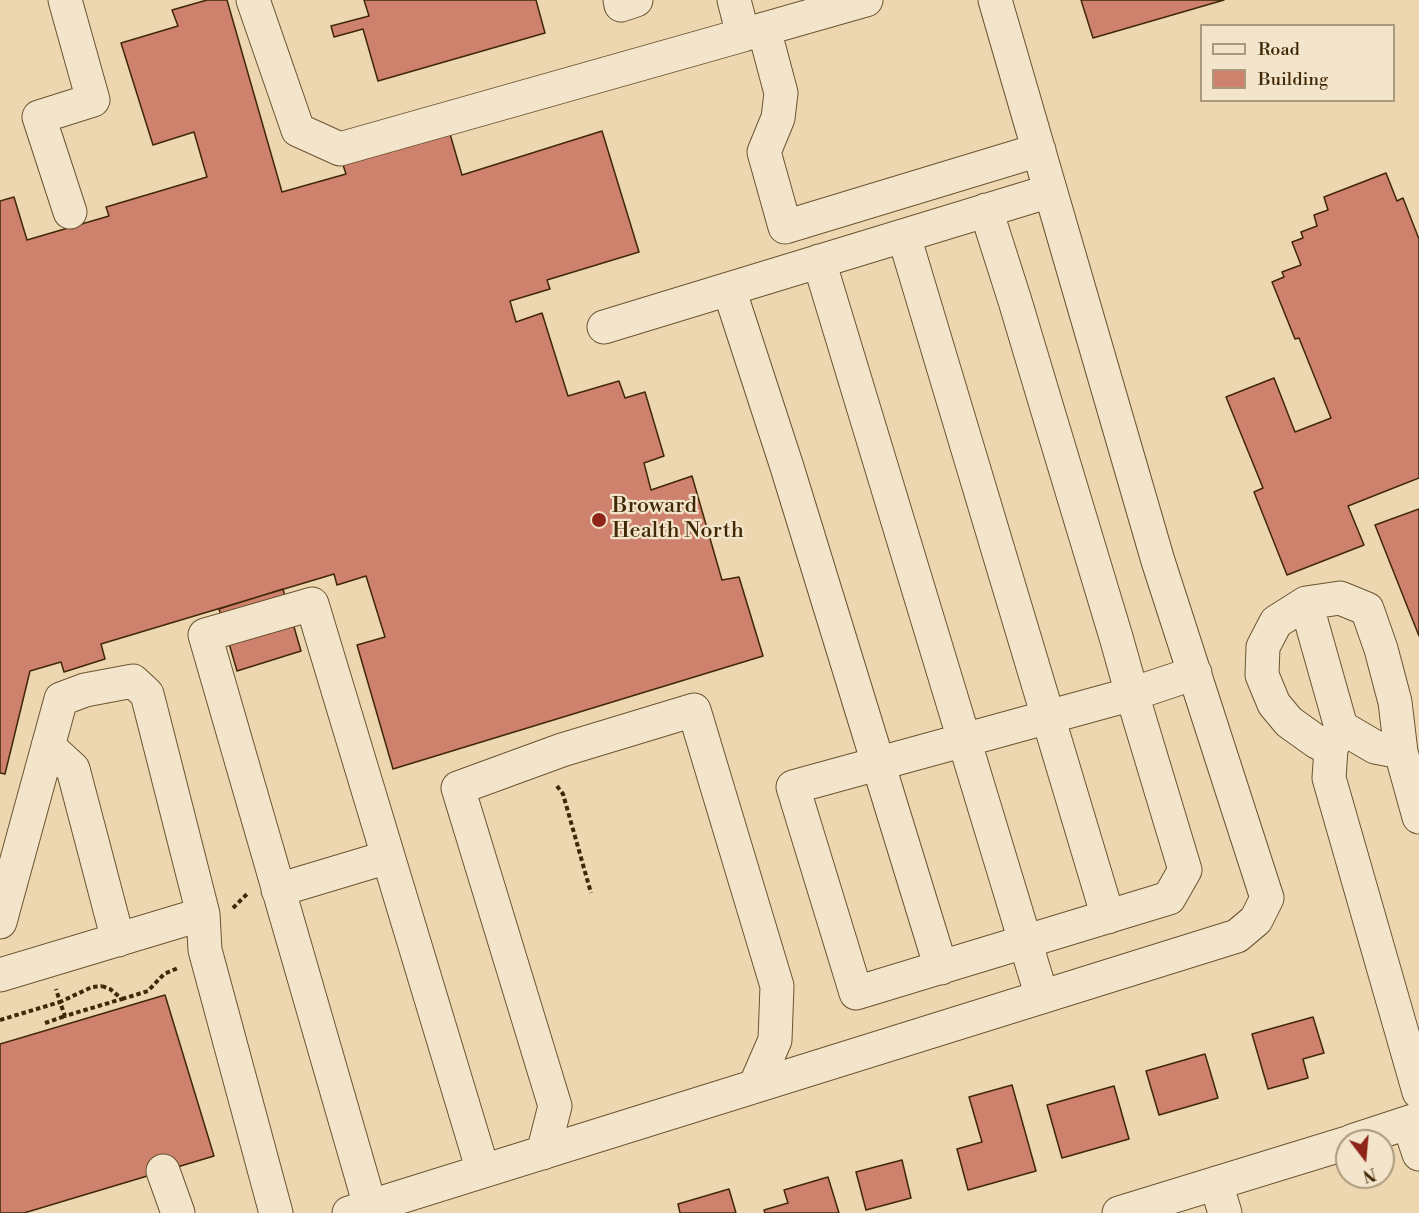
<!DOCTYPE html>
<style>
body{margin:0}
#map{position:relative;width:1419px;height:1213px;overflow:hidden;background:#edd7b0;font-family:"Libre Bodoni",serif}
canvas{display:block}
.legend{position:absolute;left:1200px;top:24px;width:195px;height:78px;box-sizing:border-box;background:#f3e5cc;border:2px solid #ab997c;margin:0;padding:8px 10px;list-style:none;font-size:18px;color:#402804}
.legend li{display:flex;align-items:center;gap:12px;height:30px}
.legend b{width:30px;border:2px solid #ab997c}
.north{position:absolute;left:1335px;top:1129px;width:60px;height:60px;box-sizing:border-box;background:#f3e5cc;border:2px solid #ab997c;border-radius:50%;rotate:164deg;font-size:16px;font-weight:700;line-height:24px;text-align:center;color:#402804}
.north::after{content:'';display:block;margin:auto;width:21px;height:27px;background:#8f2418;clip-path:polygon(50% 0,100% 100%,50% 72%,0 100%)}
</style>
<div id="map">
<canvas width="1419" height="1213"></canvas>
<ul class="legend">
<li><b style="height:8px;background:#f3e5cc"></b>Road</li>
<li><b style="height:16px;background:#ce816c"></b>Building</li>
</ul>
<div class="north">N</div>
</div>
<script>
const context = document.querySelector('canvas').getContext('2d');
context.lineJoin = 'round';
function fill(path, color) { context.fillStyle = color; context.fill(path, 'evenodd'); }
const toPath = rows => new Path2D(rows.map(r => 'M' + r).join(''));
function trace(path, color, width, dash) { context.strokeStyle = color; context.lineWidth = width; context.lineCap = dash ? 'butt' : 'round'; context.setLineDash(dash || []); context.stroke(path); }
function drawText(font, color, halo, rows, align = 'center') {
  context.font = font + ' "Libre Bodoni",serif'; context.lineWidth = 4.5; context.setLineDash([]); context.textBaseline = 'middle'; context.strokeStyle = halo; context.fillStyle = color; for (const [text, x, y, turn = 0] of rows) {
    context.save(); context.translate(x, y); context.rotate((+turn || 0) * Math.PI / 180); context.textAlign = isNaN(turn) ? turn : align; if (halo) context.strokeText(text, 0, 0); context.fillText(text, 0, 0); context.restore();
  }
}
const building = toPath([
 [207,0,227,0,282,192,346,174,343,165,450,134,462,175,602,131,639,252,547,280,550,289,510,301,516,322,542,313,568,396,619,381,625,398,645,392,664,456,644,463,651,490,692,476,722,580,739,577,763,656,393,769,357,645,385,637,366,576,337,585,334,574,101,644,105,659,64,672,61,662,30,671,5,774,0,773,0,201,14,197,27,240,109,216,106,207,207,177,194,132,153,145,121,43,178,26,172,10,207,0],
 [364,0,536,0,545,33,378,81,363,29,334,37,331,26,369,16,364,0],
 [1081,0,1224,0,1093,38,1081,0],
 [1386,173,1397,201,1403,198,1419,239,1419,478,1348,506,1364,545,1287,575,1254,492,1263,488,1226,397,1274,378,1295,432,1331,418,1299,338,1295,339,1272,282,1284,277,1282,272,1301,265,1292,242,1303,238,1301,232,1317,226,1314,215,1328,210,1324,197,1386,173],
 [1419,509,1419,636,1375,525,1419,509],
 [283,589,301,651,237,671,219,609,283,589],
 [165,995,214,1156,24,1213,0,1213,0,1044,165,995],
 [1313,1017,1324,1053,1303,1059,1308,1078,1268,1089,1252,1034,1313,1017],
 [1205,1054,1218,1098,1159,1115,1146,1071,1205,1054],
 [1012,1085,1036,1171,968,1190,957,1149,982,1142,969,1097,1012,1085],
 [1114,1086,1129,1139,1062,1158,1047,1105,1114,1086],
 [902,1160,911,1198,866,1210,856,1172,902,1160],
 [828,1177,839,1213,765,1213,764,1210,788,1203,784,1190,828,1177],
 [729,1189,736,1213,680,1213,678,1204,729,1189]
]);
const path = toPath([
 [557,786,563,794,591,893],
 [233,908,247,894],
 [102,986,110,989,122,999,65,1016,60,1002,92,987,102,986],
 [122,999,148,991,164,974,178,968],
 [0,1020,60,1002,56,989],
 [45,1023,65,1016]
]);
const minor = toPath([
 [65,0,93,100,39,117,70,212],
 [253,0,298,130,340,149,743,35,734,0],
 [620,0,621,5,636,0],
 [764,29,781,93,778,118,764,152,785,227,1039,150],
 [743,35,866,0],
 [986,210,1015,301,1050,418,1116,637,1132,694,1185,870,1169,898,856,993,793,787,1132,694,1195,673],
 [904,236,1108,917],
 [819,261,1042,997],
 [729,289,787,467,941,968],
 [604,327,1050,191],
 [1306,603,1341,727,1331,749,1329,778,1419,1092],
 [1341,727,1375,747,1401,752],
 [48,746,73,769,118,940],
 [1331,749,1317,742,1289,722,1274,704,1262,675,1263,647,1276,622,1306,603,1340,598,1367,609,1381,649,1395,702,1401,752,1419,817],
 [278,890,388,857],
 [0,922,61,699,85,690,133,681,147,694,203,914,205,950,276,1213],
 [0,975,203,914],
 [1409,1124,1419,1154],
 [1352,1141,1419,1119],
 [543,1153,555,1106,458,788,562,750,694,710,777,986,775,1040,755,1086],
 [163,1171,178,1213],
 [1216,1183,1225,1213],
 [370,1206,205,635,312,604,483,1171],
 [349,1213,1237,936,1256,920,1267,898,1158,561,995,0],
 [1119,1213,1347,1143]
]);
const markers = [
 [599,520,8,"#8f2418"]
];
const poiNames = [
 ["Broward",612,507],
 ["Health North",612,532]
];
fill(building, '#ce816c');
trace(building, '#402804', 1.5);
trace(minor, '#6b542f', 35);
trace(path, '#402804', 4, [4.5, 3]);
trace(minor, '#f3e5cc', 33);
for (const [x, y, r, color] of markers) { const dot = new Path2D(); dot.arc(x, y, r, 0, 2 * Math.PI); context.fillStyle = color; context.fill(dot); trace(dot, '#f3e5cc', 2); }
drawText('22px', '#402804', '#f3e5cc', poiNames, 'left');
</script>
